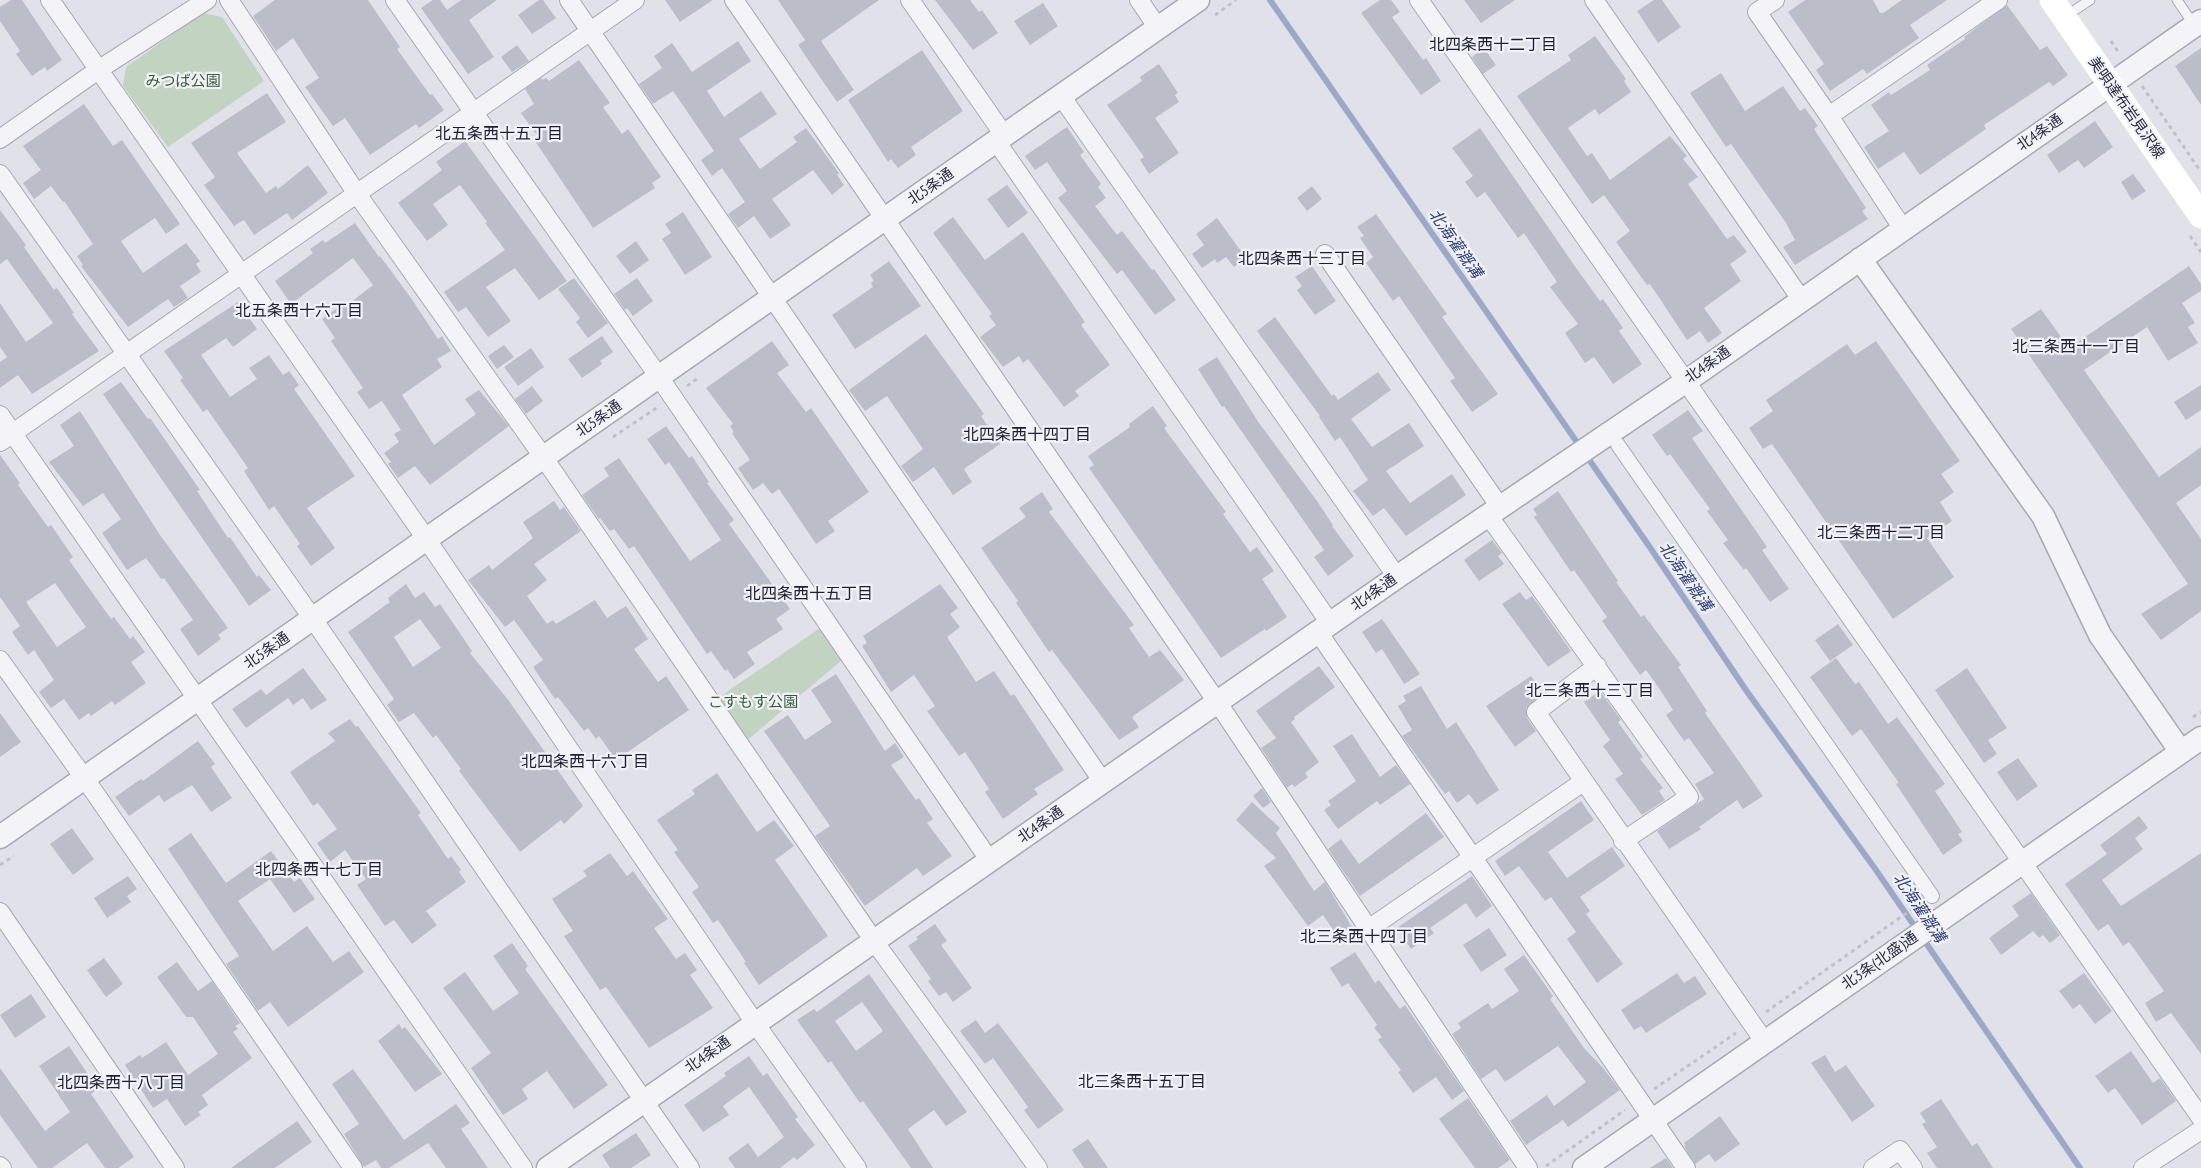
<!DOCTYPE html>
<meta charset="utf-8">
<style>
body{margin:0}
canvas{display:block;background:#e1e2e9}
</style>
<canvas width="2201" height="1168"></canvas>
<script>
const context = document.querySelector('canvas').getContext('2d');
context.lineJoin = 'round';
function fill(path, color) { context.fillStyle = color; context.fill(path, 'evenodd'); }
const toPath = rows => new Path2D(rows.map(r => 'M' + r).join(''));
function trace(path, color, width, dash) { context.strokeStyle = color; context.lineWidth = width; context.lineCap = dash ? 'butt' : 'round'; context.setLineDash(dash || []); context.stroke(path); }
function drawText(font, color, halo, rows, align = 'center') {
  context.font = font + ' "PT Sans Narrow","Noto Sans JP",sans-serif'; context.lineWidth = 4.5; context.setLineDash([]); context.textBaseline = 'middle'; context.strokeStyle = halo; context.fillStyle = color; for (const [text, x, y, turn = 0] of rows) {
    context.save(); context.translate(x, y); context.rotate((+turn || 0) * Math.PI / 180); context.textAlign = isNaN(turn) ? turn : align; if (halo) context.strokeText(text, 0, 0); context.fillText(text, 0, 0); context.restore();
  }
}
const green = toPath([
 [203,13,222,17,264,81,168,147,123,86,126,67],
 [826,624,848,655,745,742,715,700]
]);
const stream = toPath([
 [1270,0,1649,546,1748,693,1876,870,2080,1168]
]);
const building = toPath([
 [11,0,22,0,62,60,47,71,45,67,32,76,16,54,20,51,0,21,0,7],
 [275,0,368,0,400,47,397,49,430,95,432,94,444,110,419,128,416,124,370,155,345,118,333,126,305,87,319,78,293,38,276,51,253,16],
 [433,0,440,0,447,10,461,0,497,0,469,20,494,57,468,74,421,8],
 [539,0,543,0,556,18,532,34,518,15],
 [665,0,713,0,680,22],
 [778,0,879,0,821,41,854,90,837,102,798,45,805,40],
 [935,0,970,0,979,12,982,10,998,33,973,50],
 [1380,0,1391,0,1400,12,1392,17,1423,60,1426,58,1441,81,1421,95,1361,13],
 [1464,0,1515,0,1481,23],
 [1654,0,1662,0,1681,27,1658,43,1637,11],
 [1805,0,1873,0,1880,13,1883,13,1902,0,1947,0,1910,25,1919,38,1867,74,1863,69,1830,91,1816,70,1824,64,1788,12],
 [1043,3,1058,26,1030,45,1014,21],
 [2007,5,2040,50,2047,46,2068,75,2053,86,2049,82,1984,125,1986,129,1920,175,1904,152,1878,169,1864,147,1889,131,1871,105,1889,92,1891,95,1930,70,1927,65,1965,39,1964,37],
 [1595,36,1626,79,1624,81,1631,92,1599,115,1595,109,1568,128,1587,156,1592,153,1610,180,1670,136,1687,156,1683,159,1698,177,1688,184,1727,239,1734,235,1747,252,1730,264,1741,281,1704,308,1722,333,1708,343,1700,331,1687,340,1650,284,1647,285,1616,242,1630,231,1604,195,1592,204,1517,96,1571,60,1568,55],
 [738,41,751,61,707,91,724,117,761,91,777,114,739,139,760,169,797,142,793,137,806,128,839,173,837,175,844,185,832,195,813,170,772,199,791,225,770,239,754,216,738,228,728,214,745,202,722,168,712,176,701,160,714,151,673,91,653,104,639,84,662,68,654,56,672,43,692,72],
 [517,45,529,61,512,72,501,57],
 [1484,48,1496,65,1483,74,1472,57],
 [2201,48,2201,105,2175,66],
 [922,50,963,111,911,147,916,155,898,168,891,159,888,162,848,100],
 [579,60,610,103,603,107,622,134,628,129,661,177,652,183,655,188,593,228,535,141,539,138,521,113,534,104,525,89,541,78,543,80,546,78,549,81],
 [1159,64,1178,93,1175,95,1179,102,1155,118,1179,153,1149,174,1140,160,1144,157,1107,105,1142,81,1140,77],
 [1721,73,1745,111,1783,86,1800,111,1805,108,1818,126,1814,129,1866,208,1862,211,1868,219,1795,265,1783,247,1795,240,1786,223,1731,144,1726,147,1690,93],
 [267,93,286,122,237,153,266,193,276,186,278,189,308,165,328,193,292,220,287,213,254,235,244,220,234,226,204,185,215,177,191,143],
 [84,104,113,146,122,140,180,224,166,234,155,218,121,241,143,273,186,243,200,261,196,264,201,272,180,286,188,298,174,307,168,299,128,327,81,266,83,265,77,256,93,244,64,201,63,202,51,186,34,199,23,183,41,170,23,146],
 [2095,121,2113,147,2084,168,2078,160,2059,173,2047,155],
 [1067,127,1084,152,1080,155,1101,184,1098,187,1106,198,1095,206,1117,235,1122,231,1152,270,1154,269,1176,300,1155,315,1122,270,1117,274,1058,198,1067,191,1047,162,1035,170,1025,156],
 [1480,128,1574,265,1600,301,1603,299,1623,328,1619,331,1642,364,1613,384,1594,357,1585,363,1565,333,1578,324,1550,287,1557,282,1524,233,1518,238,1485,192,1477,198,1465,182,1473,176,1452,148],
 [465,141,567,281,539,300,515,268,486,287,511,321,488,337,466,307,458,312,444,292,505,250,485,223,487,222,460,185,433,204,448,225,427,241,398,203,442,170,436,162],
 [2133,174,2146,191,2132,200,2121,182],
 [1007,185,1028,213,1008,228,987,199],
 [1312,186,1322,199,1307,211,1297,198],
 [0,210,26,245,24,247,54,290,57,288,74,313,72,314,99,351,32,394,18,375,0,388,0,362,7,357,0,347,0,303,26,342,53,323,7,259,0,264],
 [683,212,712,257,685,275,662,239,671,233,665,224],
 [1376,214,1447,314,1442,317,1498,394,1472,412,1450,381,1455,378,1399,296,1393,301,1366,263,1373,257,1360,238,1364,236,1357,227],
 [953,217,985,260,1023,232,1085,322,1081,325,1110,365,1075,391,1079,396,1064,407,1028,359,1023,363,1019,356,1003,367,980,337,996,325,989,316,992,314,933,233],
 [1217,218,1246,258,1234,267,1226,257,1217,263,1215,259,1202,268,1192,254,1204,245,1196,234],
 [355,223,379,257,380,256,411,298,438,339,442,336,451,351,437,359,442,367,402,395,434,445,476,414,465,399,479,390,509,426,430,485,415,466,398,478,388,464,391,462,384,453,399,442,394,434,401,430,382,401,369,409,357,392,363,388,331,341,335,338,322,319,344,303,346,306,373,285,353,258,291,304,275,281,313,253,310,249,323,240,325,243],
 [636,241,649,260,630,274,616,256],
 [889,261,921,306,855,349,832,315,873,287,871,283,874,281,870,275],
 [1312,266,1336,301,1315,315,1297,290,1302,286,1295,277],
 [2189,266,2201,284,2201,291,2182,303,2195,323,2188,327,2198,343,2168,361,2147,327,2084,370,2159,477,2201,447,2201,485,2176,503,2201,539,2201,611,2161,640,2141,614,2188,584,2011,329,2041,309,2069,348],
 [574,278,608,323,588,338,576,322,580,318,558,289],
 [637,278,653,301,633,316,627,308,625,310,614,294],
 [238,302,257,329,233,347,226,338,201,355,230,397,257,379,249,368,269,355,283,375,289,371,299,385,294,389,355,476,307,508,335,548,311,566,297,546,300,544,274,506,269,510,244,471,248,468,207,409,203,412,180,380,183,378,164,351],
 [1275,317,1332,396,1334,394,1338,400,1378,372,1391,390,1351,419,1372,447,1409,423,1424,446,1386,471,1410,503,1452,474,1466,495,1406,536,1384,508,1373,516,1353,491,1368,480,1340,437,1335,441,1319,417,1320,416,1257,331],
 [926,334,984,414,981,416,1000,444,964,469,972,482,953,495,934,467,913,482,901,466,923,449,887,396,865,411,849,390],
 [602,336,613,352,600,361,602,364,582,378,568,359],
 [772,341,789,365,777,373,806,412,811,408,869,492,828,521,835,531,816,544,779,489,772,494,763,483,753,490,738,468,750,460,732,433,734,432,730,426,733,424,706,388],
 [1876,341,1960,461,1941,474,1954,492,1940,502,1952,521,1927,538,1954,577,1893,619,1772,444,1763,449,1749,428,1773,411,1766,400,1847,344,1855,355],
 [504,345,514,357,497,369,488,356],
 [531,348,544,367,518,386,504,367],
 [1217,357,1259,423,1317,501,1333,525,1332,526,1354,556,1328,576,1314,557,1324,550,1224,406,1222,407,1198,369],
 [121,382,148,419,150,418,200,490,197,491,228,538,230,537,257,577,259,575,271,590,249,606,103,394],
 [2201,385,2201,410,2186,420,2174,402],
 [532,386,543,401,526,414,515,399],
 [1153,406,1167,426,1164,428,1226,512,1223,514,1250,552,1257,547,1274,571,1262,579,1287,617,1266,631,1265,629,1221,658,1089,468,1094,465,1088,456,1130,427,1129,424],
 [1688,410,1703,431,1692,438,1767,547,1762,550,1789,589,1770,602,1746,568,1744,570,1723,543,1728,540,1707,511,1710,509,1670,454,1667,456,1652,435],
 [80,411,160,535,228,628,218,635,221,639,198,656,180,629,193,620,164,578,161,579,146,558,127,570,102,533,121,519,103,493,83,506,49,462,74,446,60,425],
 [666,426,689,458,692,456,709,482,707,483,734,520,729,524,790,609,776,619,783,629,747,652,755,664,734,679,727,669,725,671,711,651,707,654,634,546,629,549,614,529,610,531,600,518,599,519,582,495,609,476,604,468,619,458,690,561,721,540,669,462,665,465,647,439],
 [0,455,20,483,18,485,48,527,51,525,73,557,69,560,111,619,114,617,130,639,133,636,145,652,131,662,146,683,115,705,112,701,91,716,89,713,79,720,64,699,51,708,39,692,54,680,34,650,28,655,12,632,20,626,0,597],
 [55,583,86,627,57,647,26,602],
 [1558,491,1618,581,1616,582,1641,617,1644,615,1681,665,1678,667,1707,711,1705,713,1763,796,1743,809,1737,800,1699,827,1701,829,1669,849,1657,831,1704,799,1695,784,1714,773,1689,738,1684,741,1666,715,1673,710,1659,688,1646,670,1640,675,1602,621,1607,617,1574,570,1571,572,1534,517,1537,515,1533,509],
 [1042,492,1053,509,1049,512,1134,625,1129,628,1149,657,1160,650,1184,680,1132,717,1139,727,1119,740,1052,650,1049,652,1016,603,1018,601,981,548,1026,517,1019,508],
 [554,501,560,510,564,507,581,531,534,564,547,580,527,596,547,624,553,620,556,624,595,600,607,618,626,606,648,639,634,649,658,682,666,676,689,710,616,760,599,736,596,739,588,728,584,731,558,697,555,699,533,667,543,660,514,620,505,627,468,580,489,565,492,570,533,538,523,522],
 [1492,540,1502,553,1498,556,1504,564,1479,581,1464,560],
 [406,584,415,598,424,592,435,607,440,604,472,651,470,653,509,701,583,806,564,824,561,820,520,852,459,771,461,769,436,735,433,738,414,713,399,722,387,705,394,699,348,632,390,602,388,598],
 [420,619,441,648,413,667,394,637],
 [940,584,958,608,950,614,960,627,947,637,976,682,994,671,1011,696,1014,694,1064,770,1034,789,1038,794,1003,819,985,792,989,789,965,752,959,756,927,711,935,706,914,675,891,692,862,646,867,643,863,636],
 [1520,592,1526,600,1532,596,1571,651,1548,667,1502,604],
 [1382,619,1420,674,1404,684,1382,649,1376,653,1362,632],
 [1838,624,1853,645,1830,661,1815,640],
 [1836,658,1855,684,1859,682,1888,724,1897,717,1945,784,1935,791,1962,832,1958,834,1963,841,1943,855,1896,784,1899,783,1861,729,1852,736,1810,677],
 [1319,666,1335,687,1294,717,1295,719,1291,722,1319,762,1305,773,1308,777,1295,787,1292,784,1287,788,1261,748,1276,738,1256,711],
 [303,668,327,700,311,710,303,698,293,705,288,698,246,728,232,709,261,689,266,695],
 [1967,668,2007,728,1988,740,1997,754,1984,763,1935,690],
 [836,674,885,751,895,743,904,757,891,765,916,800,919,798,933,819,927,823,952,856,923,876,917,868,865,906,815,836,830,826,764,731,788,715,805,740,832,722,811,690],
 [1531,676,1543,693,1526,708,1527,718,1536,731,1515,747,1486,706],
 [1421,686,1447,729,1456,722,1499,790,1477,805,1469,794,1457,803,1449,791,1445,794,1402,736,1412,730,1398,706,1406,701,1403,696],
 [1600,691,1621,720,1618,722,1643,757,1640,759,1663,788,1659,791,1665,800,1642,815,1615,779,1623,774,1603,746,1610,740,1584,702],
 [0,713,21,742,0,757],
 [350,719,356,727,358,726,421,813,418,815,448,859,451,856,461,870,459,872,466,882,426,911,437,925,412,944,394,920,385,926,357,885,366,879,345,850,330,862,317,843,337,829,318,803,313,806,290,772,335,741,328,733],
 [1352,734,1380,777,1396,765,1410,784,1380,805,1377,801,1338,829,1324,810,1331,805,1328,801,1356,781,1333,746],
 [198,741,215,764,211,767,232,798,211,812,192,785,164,802,159,795,129,816,115,797,141,779,143,781],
 [2018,758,2038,786,2017,801,1997,772],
 [717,773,757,832,774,820,794,846,775,860,828,936,759,985,744,963,746,962,718,920,713,923,692,892,699,887,674,852,678,850,657,820,695,794,692,790],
 [1262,788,1271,802,1263,808,1253,796],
 [1581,801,1594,820,1548,852,1567,878,1612,847,1625,866,1580,897,1590,911,1586,914,1623,964,1597,983,1567,939,1576,932,1551,897,1545,901,1519,866,1505,876,1495,861],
 [1252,802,1280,828,1276,833,1314,891,1325,882,1352,927,1338,937,1323,915,1308,926,1264,866,1276,858,1236,820],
 [1426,813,1444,837,1360,896,1328,849,1341,839,1359,864],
 [2139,816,2148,828,2135,838,2143,849,2102,880,2121,906,2201,853,2201,1054,2171,1013,2156,1022,2145,1003,2164,991,2129,942,2123,946,2108,924,2098,931,2065,884,2107,854,2100,845],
 [72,828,94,859,73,875,50,844],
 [191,833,226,883,271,851,294,882,300,878,315,899,294,913,270,879,238,901,273,951,307,926,333,962,349,951,364,972,288,1027,270,1002,258,1011,226,964,239,956,168,849],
 [610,853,627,876,633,871,668,919,654,928,676,959,685,953,697,970,690,975,713,1008,649,1048,606,987,600,990,564,936,573,931,552,899,587,876,583,871],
 [128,876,137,889,127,896,131,902,107,918,94,898],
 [1472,876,1492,906,1476,918,1466,903,1430,928,1434,933,1411,949,1397,928],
 [2031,893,2060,935,2050,943,2043,935,2039,938,2033,931,2001,955,1989,938,2019,916,2012,906],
 [935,924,947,941,941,945,972,988,953,1002,946,992,939,996,928,981,931,979,908,946,918,939,916,937],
 [1489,928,1507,955,1481,972,1463,945],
 [512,943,528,966,525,969,608,1085,574,1109,547,1071,522,1089,528,1099,503,1115,471,1068,491,1053,443,988,465,972,493,1011,519,993,493,956],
 [1355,952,1375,983,1379,980,1400,1009,1405,1005,1464,1091,1452,1100,1436,1077,1413,1093,1398,1072,1401,1070,1378,1040,1382,1037,1374,1028,1377,1025,1348,983,1342,987,1330,968],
 [1524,955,1553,996,1550,999,1584,1048,1604,1069,1620,1090,1568,1127,1563,1120,1526,1145,1510,1121,1547,1095,1554,1106,1586,1082,1558,1046,1505,1082,1496,1069,1481,1079,1452,1034,1461,1028,1458,1023,1488,1003,1492,1009,1519,991,1504,969],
 [104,958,123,984,106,997,87,970],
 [177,962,198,991,212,981,240,1023,235,1026,238,1029,233,1032,252,1058,202,1095,208,1105,198,1112,201,1115,185,1126,167,1099,153,1108,125,1065,140,1055,142,1058,166,1042,188,1075,218,1054,193,1017,186,1017,157,977],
 [1677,973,1684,983,1695,976,1707,994,1646,1033,1641,1026,1634,1030,1621,1010],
 [2084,973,2112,1011,2095,1024,2080,1004,2073,1009,2059,991],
 [869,974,967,1112,946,1126,934,1110,908,1129,933,1168,911,1168,863,1101,860,1103,831,1061,828,1063,797,1020,814,1009,817,1012],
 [862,1002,883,1031,856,1051,835,1021],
 [31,994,46,1017,15,1038,0,1015],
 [976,1020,985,1033,998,1023,1064,1110,1038,1129,1024,1110,1028,1107,993,1058,985,1064,960,1031],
 [399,1024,402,1029,405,1027,442,1074,415,1092,378,1041],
 [69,1046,98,1089,91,1094,134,1157,118,1168,105,1168,87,1143,52,1168,38,1168,0,1115,0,1068,45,1131,70,1112,39,1066],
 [2131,1051,2153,1083,2160,1078,2176,1101,2142,1125,2115,1088,2108,1093,2095,1076],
 [1825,1055,1835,1072,1846,1065,1875,1106,1852,1122,1811,1063],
 [749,1056,763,1076,767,1073,798,1117,795,1119,815,1145,797,1160,794,1157,780,1168,735,1168,728,1158,748,1143,758,1157,784,1137,749,1087,723,1106,729,1115,703,1132,684,1105,726,1076,724,1073],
 [353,1069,404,1140,456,1104,470,1123,461,1129,488,1168,446,1168,428,1143,389,1168,381,1168,376,1160,364,1167,344,1134,359,1124,332,1084],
 [1468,1098,1510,1160,1498,1168,1475,1168,1439,1119],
 [1941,1099,1972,1146,1977,1143,1993,1168,1937,1168,1927,1153,1937,1147,1922,1124,1926,1122,1920,1113],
 [1720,1116,1740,1144,1715,1162,1709,1154,1695,1164,1684,1146,1686,1145,1684,1143],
 [297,1121,312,1142,275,1168,231,1168],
 [636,1133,651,1155,631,1168,610,1168,602,1155],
 [1088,1139,1108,1168,1084,1168,1072,1150],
 [1666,1158,1673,1168,1650,1168]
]);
const path = toPath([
 [1215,15,1236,0],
 [2111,41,2119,53],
 [2142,86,2201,172],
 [2190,236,2201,252],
 [687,386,698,378],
 [613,437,658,407],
 [2193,717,2201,712],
 [0,865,14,856],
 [1766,1012,1918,905],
 [1654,1089,1736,1033],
 [1546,1166,1625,1110]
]);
const service = toPath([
 [2177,0,2194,25],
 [2066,16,2090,0]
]);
const pedestrian = toPath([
 [1618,445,1932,896]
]);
const minor = toPath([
 [50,0,427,540,755,1023,857,1168],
 [229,0,357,194,544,458,874,941,1038,1168],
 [395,0,659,377,990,861],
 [569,0,1103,782],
 [734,0,1226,715,1528,1168],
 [910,0,1004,135],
 [1139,0,1158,28],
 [1419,0,2201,1118],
 [1594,0,1801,299],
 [1775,0,1757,12,1829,116,1903,229],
 [1061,96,1397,577],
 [1829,116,1998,0],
 [0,139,98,70,207,0],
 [996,141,1330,623],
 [0,174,313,619,690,1168],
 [1325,254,1500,507],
 [0,415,523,1168],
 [0,442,635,0],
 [1488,515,1689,797,1623,841],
 [1318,632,1686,1168],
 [0,660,97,796,353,1168],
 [1597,666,1536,712,1764,1041],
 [0,912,175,1168],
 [1367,930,1583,782],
 [0,1166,2,1168],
 [1873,1168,1900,1150,1913,1168],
 [2143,1168,2201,1130]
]);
const tertiary = toPath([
 [1860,259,2043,516,2100,635,2181,752],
 [0,837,1198,0],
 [548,1168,1397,577,1685,382,2201,21],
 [1584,1168,2201,738]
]);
const secondary = toPath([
 [2052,0,2201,216]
]);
const parkNames = [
 ["みつば公園",183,82],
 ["こすもす公園",753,703]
];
const streetNames = [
 ["美唄達布岩見沢線",2126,108,55],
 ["北4条通",2040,133,-35],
 ["北5条通",931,187,-35],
 ["北4条通",1708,365,-35],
 ["北5条通",599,419,-35],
 ["北4条通",1374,593,-35],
 ["北5条通",267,651,-35],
 ["北4条通",1041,825,-35],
 ["北3条(北盛)通",1880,961,-35],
 ["北4条通",708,1055,-35]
];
const neighbourhoodNames = [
 ["北四条西十二丁目",1493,45],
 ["北五条西十五丁目",499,134],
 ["北四条西十三丁目",1302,259],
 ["北五条西十六丁目",299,311],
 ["北三条西十一丁目",2076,347],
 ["北四条西十四丁目",1027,435],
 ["北三条西十二丁目",1881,533],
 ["北四条西十五丁目",809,594],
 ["北三条西十三丁目",1590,691],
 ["北四条西十六丁目",585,762],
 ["北四条西十七丁目",319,870],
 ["北三条西十四丁目",1364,937],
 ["北三条西十五丁目",1142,1082],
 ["北四条西十八丁目",121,1083]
];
const waterNames = [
 ["北海灌漑溝",1455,244,55],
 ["北海灌漑溝",1685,577,55],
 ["北海灌漑溝",1919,908,56]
];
fill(green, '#c3d3c2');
trace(stream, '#9da8c8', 6);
fill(building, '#bbbdc9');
trace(service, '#a6a8b3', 11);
trace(pedestrian, '#a6a8b3', 16);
trace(minor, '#a6a8b3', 20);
trace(tertiary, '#a6a8b3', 25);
trace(path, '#bfc0c8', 3, [4, 4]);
trace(service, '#f4f4f8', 9);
trace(pedestrian, '#f4f4f8', 14);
trace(minor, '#f4f4f8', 18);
trace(tertiary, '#f4f4f8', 22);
trace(secondary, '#fff', 25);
drawText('15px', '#375c39', '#f1f2f7', parkNames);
drawText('15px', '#2a2d41', '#f1f2f7', streetNames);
drawText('16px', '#1c1e32', '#f1f2f7', neighbourhoodNames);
drawText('italic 16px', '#354274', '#f1f2f7', waterNames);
</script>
